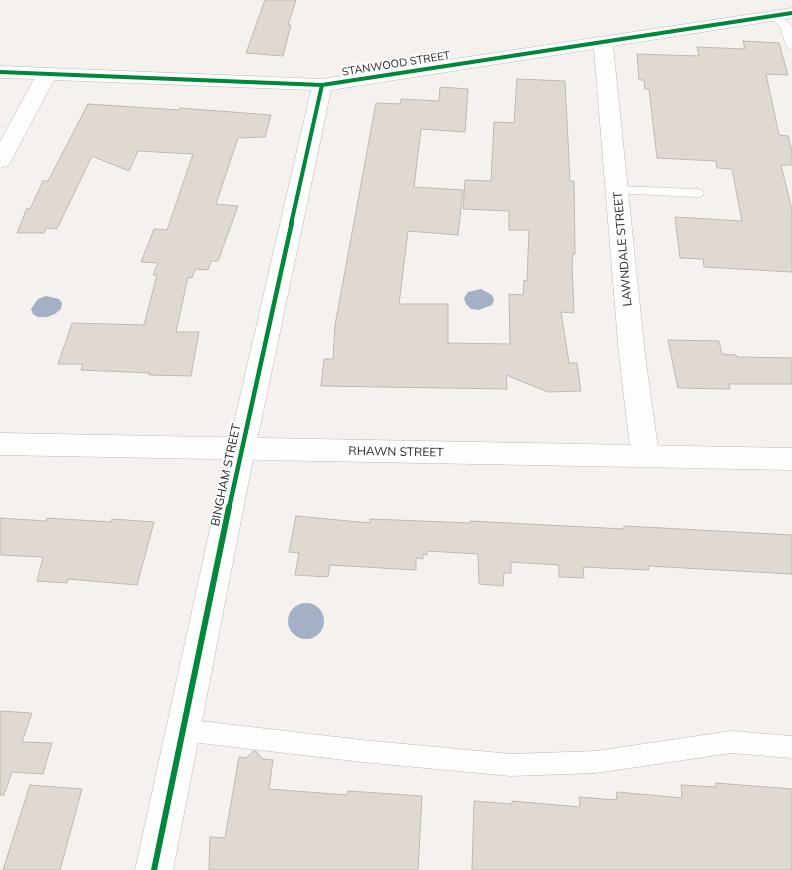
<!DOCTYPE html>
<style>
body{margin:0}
canvas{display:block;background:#f4f1ee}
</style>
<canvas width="792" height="870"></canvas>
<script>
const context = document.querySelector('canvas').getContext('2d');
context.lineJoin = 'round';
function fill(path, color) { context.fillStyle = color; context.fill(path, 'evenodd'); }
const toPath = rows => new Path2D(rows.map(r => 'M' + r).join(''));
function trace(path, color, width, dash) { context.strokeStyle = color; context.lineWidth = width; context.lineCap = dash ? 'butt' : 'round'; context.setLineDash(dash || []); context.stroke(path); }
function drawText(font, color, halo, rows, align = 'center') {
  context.font = font + ' Mulish,sans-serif'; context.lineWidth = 4; context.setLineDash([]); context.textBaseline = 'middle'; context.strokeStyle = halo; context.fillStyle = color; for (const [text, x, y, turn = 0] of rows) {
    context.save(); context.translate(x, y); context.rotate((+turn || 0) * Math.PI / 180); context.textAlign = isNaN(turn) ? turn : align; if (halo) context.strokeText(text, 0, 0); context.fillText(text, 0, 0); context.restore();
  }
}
const water = toPath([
 [481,289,492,295,494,300,492,305,479,310,471,309,466,304,464,298,468,292],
 [46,296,59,299,62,303,61,309,55,314,47,317,38,317,33,314,31,309,38,299],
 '288 621a18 18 0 1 1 36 0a18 18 0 1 1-36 0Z'
]);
const building = toPath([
 [265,0,296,0,288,25,291,25,283,56,246,53,265,0],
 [743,41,779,43,788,75,766,74,779,135,788,136,792,151,792,165,781,165,792,210,792,272,704,267,703,259,680,258,675,217,742,221,732,169,717,168,716,161,657,158,649,89,645,89,644,80,639,80,637,54,699,56,697,47,745,49,743,41],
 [517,79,565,81,570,181,574,181,575,254,573,254,572,265,574,313,561,312,569,363,577,363,581,391,548,392,506,375,507,389,321,386,324,359,333,359,335,325,376,103,400,104,401,99,439,101,440,87,468,89,465,132,421,129,414,187,463,190,458,235,408,231,399,304,448,304,448,343,510,344,509,294,523,295,524,280,527,281,529,230,509,230,509,211,463,209,465,180,491,181,494,122,514,123,517,79],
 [88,104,179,110,180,108,271,115,265,137,238,138,216,204,238,206,218,261,211,261,208,270,195,269,192,278,188,277,176,332,199,332,191,376,149,375,150,373,81,370,83,364,58,364,72,323,144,325,157,275,153,275,158,263,141,262,154,229,167,230,193,154,138,151,129,171,92,156,57,229,46,228,44,233,17,233,27,208,30,209,43,181,48,181,88,104],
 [668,340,719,341,722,354,736,355,737,357,792,358,792,384,729,384,730,389,678,388,668,340],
 [296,516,370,523,370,519,470,523,470,521,624,529,624,526,792,535,792,574,648,566,649,570,583,567,584,578,559,577,559,565,511,562,511,573,504,573,503,586,479,584,478,554,427,551,427,555,423,554,423,559,416,558,416,570,330,565,328,577,295,575,299,553,289,552,296,516],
 [0,518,46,521,47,518,111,522,112,519,154,522,137,585,68,579,67,583,37,581,43,557,0,555,0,518],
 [0,711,32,713,22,742,52,743,43,774,12,772,4,795,0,795,0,711],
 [254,751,257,752,262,759,273,760,269,789,347,795,348,791,422,796,418,870,209,870,210,837,225,838,239,757,246,758,254,751],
 [716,783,792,789,792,870,472,870,474,801,512,804,512,801,580,807,579,797,616,800,617,792,682,798,681,785,716,787,716,783],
 [30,785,82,789,60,870,3,870,30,785]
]);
const service = toPath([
 [774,12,778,13,792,26,792,50,786,46,780,27,768,15,774,12],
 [618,186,697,189,702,190,704,193,702,196,697,197,613,193,611,190,613,187,618,186],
 [183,719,362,740,511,754,596,751,731,731,792,736,792,758,731,753,596,773,511,776,362,762,183,741,175,737,172,730,175,723,183,719]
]);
const minor = toPath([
 [792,8,792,18,613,46,645,355,659,455,655,463,645,466,635,463,631,455,619,355,594,49,331,90,249,479,173,870,135,870,221,479,311,90,54,80,11,161,8,166,0,168,0,142,34,79,0,78,0,66,322,79,792,8]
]);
const secondary = toPath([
 [0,433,792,448,792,470,0,455,0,433]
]);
const cyclewayFar2 = toPath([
 [0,72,322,85,792,13],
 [291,224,322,85]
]);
const cyclewayFar1 = toPath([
 [229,508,292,222]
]);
const cycleway = toPath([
 [154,870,229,507]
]);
const farStreetnames = [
 ["STANWOOD STREET",396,64,-9]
];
const streetNames = [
 ["LAWNDALE STREET",623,249,-95],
 ["RHAWN STREET",396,452,1],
 ["BINGHAM STREET",226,475,-78]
];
fill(water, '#a3b0c5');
fill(building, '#e0d9d2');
trace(building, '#bbb9b6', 1);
trace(service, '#bcbab8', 1);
trace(minor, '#bcbab8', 1);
trace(secondary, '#bcbab8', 1);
fill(service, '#fdfdfc');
fill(minor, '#fdfdfc');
fill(secondary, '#fdfdfc');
trace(cyclewayFar2, '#00873e', 4);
trace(cyclewayFar1, '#00873e', 4.5);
trace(cycleway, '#00873e', 6);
drawText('11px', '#2a2826', '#fff', farStreetnames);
drawText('12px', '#2a2826', '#fff', streetNames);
</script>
